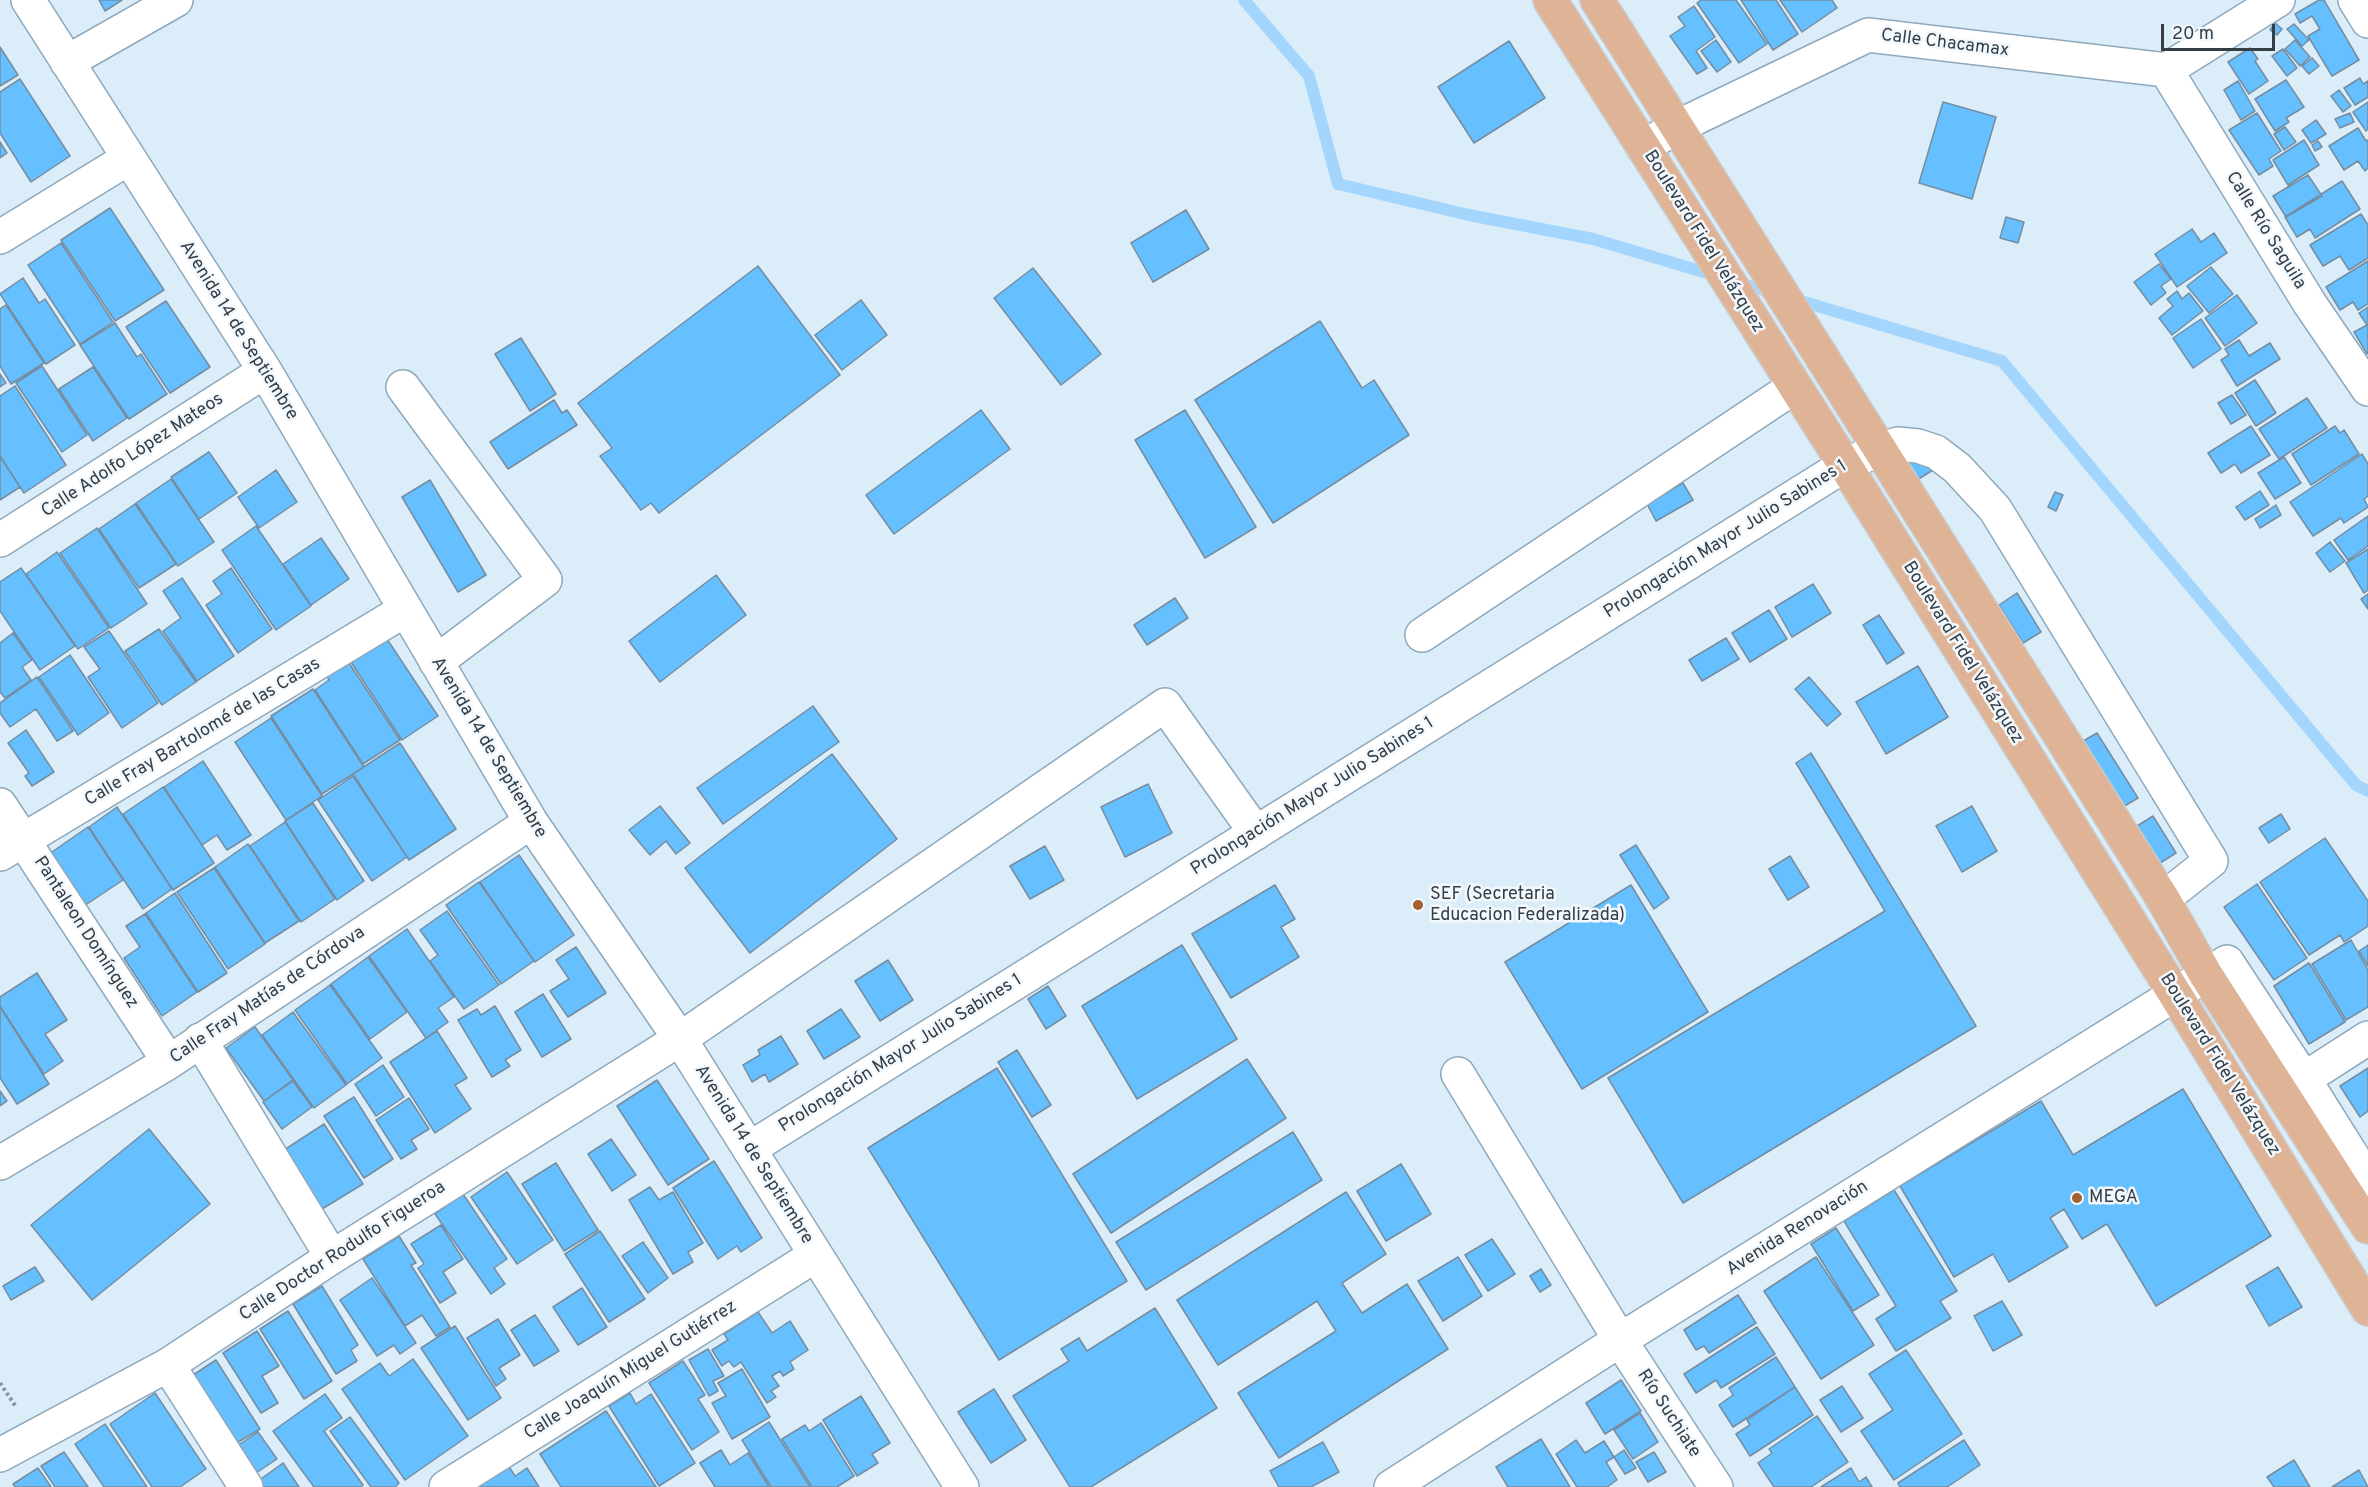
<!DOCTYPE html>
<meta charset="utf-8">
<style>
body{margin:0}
#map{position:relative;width:2368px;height:1487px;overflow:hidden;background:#dcedfa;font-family:Overpass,sans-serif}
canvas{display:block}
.scale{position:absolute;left:2161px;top:24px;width:114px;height:27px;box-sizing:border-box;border:3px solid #333e47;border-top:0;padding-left:8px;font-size:18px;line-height:21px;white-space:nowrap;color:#333e47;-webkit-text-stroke:4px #f3f8fd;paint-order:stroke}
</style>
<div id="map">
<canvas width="2368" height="1487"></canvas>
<div class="scale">20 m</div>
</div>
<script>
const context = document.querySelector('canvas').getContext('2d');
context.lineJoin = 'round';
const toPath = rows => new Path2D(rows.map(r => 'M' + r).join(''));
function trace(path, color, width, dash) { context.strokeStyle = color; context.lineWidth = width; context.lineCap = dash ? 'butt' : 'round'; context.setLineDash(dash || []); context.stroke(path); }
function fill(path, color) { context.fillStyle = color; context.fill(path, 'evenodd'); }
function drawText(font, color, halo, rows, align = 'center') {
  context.font = font + ' Overpass,sans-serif'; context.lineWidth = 5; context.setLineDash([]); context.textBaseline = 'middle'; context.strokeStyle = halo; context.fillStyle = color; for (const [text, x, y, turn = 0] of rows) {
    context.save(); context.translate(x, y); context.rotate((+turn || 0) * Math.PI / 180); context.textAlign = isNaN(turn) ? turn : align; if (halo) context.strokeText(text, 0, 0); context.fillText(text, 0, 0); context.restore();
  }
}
const stream = toPath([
 [1244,0,1309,76,1338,184,1469,215,1593,239,1717,276],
 [1736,282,1774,293],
 [1794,299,2002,361,2356,785,2368,791]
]);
const building = toPath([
 [99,0,122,0,105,11,99,0],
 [1701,0,1736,0,1767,44,1739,63,1697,3,1701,0],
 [1741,0,1776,0,1798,34,1773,50,1741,0],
 [1780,0,1832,0,1837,8,1802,32,1780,0],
 [2319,0,2324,0,2359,60,2332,76,2308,36,2320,29,2312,16,2300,23,2295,14,2319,0],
 [1694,6,1715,37,1696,51,1707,68,1697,74,1670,36,1685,26,1678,17,1694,6],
 [2275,23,2282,29,2277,35,2270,30,2275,23],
 [2294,24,2309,40,2302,46,2287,29,2294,24],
 [1716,40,1731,62,1717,72,1701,51,1716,40],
 [2295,40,2310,57,2300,66,2285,49,2295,40],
 [1509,41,1545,98,1474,143,1438,87,1509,41],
 [0,47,18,75,0,86,0,47],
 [2250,48,2258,59,2255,61,2268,81,2249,94,2228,62,2250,48],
 [2283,49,2297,68,2287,76,2272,56,2283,49],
 [2312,58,2319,66,2309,74,2302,66,2312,58],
 [2360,78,2363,84,2368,81,2368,97,2355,105,2344,88,2360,78],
 [20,79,70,156,31,182,0,133,0,92,20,79],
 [2286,80,2304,107,2286,118,2289,122,2275,131,2255,99,2286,80],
 [2238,81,2255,111,2241,120,2224,90,2238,81],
 [2339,90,2351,106,2343,112,2331,96,2339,90],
 [1943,102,1996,117,1972,199,1919,183,1943,102],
 [2368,102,2368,129,2366,131,2353,112,2368,102],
 [2257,113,2281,151,2269,159,2273,166,2259,175,2229,130,2257,113],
 [2350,113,2354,122,2340,128,2335,119,2350,113],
 [2316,120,2326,134,2311,143,2302,130,2316,120],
 [2285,127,2296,142,2284,150,2274,134,2285,127],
 [2358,128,2366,141,2368,140,2368,168,2365,171,2358,161,2344,170,2329,146,2358,128],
 [2304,140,2319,165,2288,185,2273,160,2304,140],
 [2318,141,2322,147,2315,151,2312,145,2318,141],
 [0,142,7,153,0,158,0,142],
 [2308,175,2322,196,2286,217,2273,196,2308,175],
 [2342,181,2360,209,2315,238,2310,229,2297,237,2285,217,2342,181],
 [110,208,164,290,115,321,61,240,110,208],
 [1186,210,1209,249,1153,282,1131,243,1186,210],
 [2361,214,2368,225,2368,258,2349,270,2340,256,2323,266,2310,245,2361,214],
 [2006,217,2024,222,2018,243,2000,238,2006,217],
 [2192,229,2201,242,2214,233,2227,253,2177,287,2155,254,2192,229],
 [61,243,113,322,80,344,28,265,61,243],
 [2368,261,2368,304,2358,310,2353,302,2340,310,2326,287,2368,261],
 [2159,264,2171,279,2161,286,2166,293,2151,305,2134,282,2159,264],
 [758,266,840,375,659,513,651,503,641,510,600,456,612,448,578,403,758,266],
 [2211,267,2233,294,2209,313,2187,286,2211,267],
 [1033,268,1101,354,1061,385,994,298,1033,268],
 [23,278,39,303,45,299,75,345,46,364,0,294,23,278],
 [2177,291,2182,299,2189,293,2203,311,2172,335,2159,318,2173,306,2167,299,2177,291],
 [2237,295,2257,323,2225,346,2205,318,2237,295],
 [861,300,887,335,842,370,815,335,861,300],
 [166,301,210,367,170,393,126,327,166,301],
 [6,305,44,363,11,384,0,366,0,309,6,305],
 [2368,307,2368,353,2367,354,2354,332,2367,325,2359,313,2368,307],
 [2201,319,2221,349,2193,368,2173,338,2201,319],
 [1320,321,1362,388,1374,380,1409,435,1273,523,1195,400,1320,321],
 [115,323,137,357,141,354,167,394,129,419,80,345,115,323],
 [521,338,556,394,530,411,495,354,521,338],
 [2239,340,2249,356,2270,343,2280,359,2237,386,2221,360,2229,355,2225,349,2239,340],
 [42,366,87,435,62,452,16,383,42,366],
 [93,367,127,418,93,441,59,389,93,367],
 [0,374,6,383,0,387,0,374],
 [2255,380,2276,413,2256,426,2235,393,2255,380],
 [15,386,66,465,24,493,0,456,0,396,15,386],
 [2232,395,2246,415,2231,424,2218,403,2232,395],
 [2307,398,2327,428,2279,459,2259,429,2307,398],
 [554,400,562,413,567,410,577,425,508,469,490,442,554,400],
 [981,410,1010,449,894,534,866,495,981,410],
 [1185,410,1256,527,1205,558,1135,440,1185,410],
 [2251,426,2270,455,2241,473,2235,464,2221,473,2208,453,2251,426],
 [2335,426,2340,433,2344,430,2359,454,2311,485,2292,454,2335,426],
 [1920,450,1933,470,1917,480,1904,460,1920,450],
 [209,452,237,493,199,519,171,477,209,452],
 [2362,454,2368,464,2368,496,2364,499,2368,507,2344,523,2341,518,2313,536,2290,502,2362,454],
 [0,457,20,487,0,500,0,457],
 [2284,457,2301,483,2275,499,2258,473,2284,457],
 [276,470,297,502,259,528,238,497,276,470],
 [171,479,214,542,178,566,136,503,171,479],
 [430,480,486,575,458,592,402,497,430,480],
 [1683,483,1693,500,1656,521,1647,504,1683,483],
 [2260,491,2269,505,2245,520,2236,507,2260,491],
 [2055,492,2063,495,2056,511,2048,507,2055,492],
 [135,504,176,564,139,588,99,529,135,504],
 [2276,505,2281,515,2260,528,2255,519,2276,505],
 [2368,516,2368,546,2348,560,2334,540,2368,516],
 [256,526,311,606,276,630,222,550,256,526],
 [97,528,147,604,111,628,60,553,97,528],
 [321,538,349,579,311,605,283,564,321,538],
 [2330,542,2345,561,2330,572,2316,553,2330,542],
 [2368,549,2368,590,2364,593,2346,563,2368,549],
 [57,552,109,628,78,649,26,574,57,552],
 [21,568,75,646,40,670,0,611,0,582,21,568],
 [231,568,272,629,238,653,206,605,222,594,213,581,231,568],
 [716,575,746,615,660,682,629,641,716,575],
 [182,578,234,656,197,681,163,631,181,618,163,591,182,578],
 [1813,584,1831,613,1792,637,1775,607,1813,584],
 [2017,593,2041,632,2023,643,1999,605,2017,593],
 [2368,594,2368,609,2361,599,2368,594],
 [1175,598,1188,618,1147,645,1134,625,1175,598],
 [1769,610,1787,639,1750,662,1732,633,1769,610],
 [1879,615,1904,653,1887,664,1863,625,1879,615],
 [159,629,196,682,162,705,125,651,159,629],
 [109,631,158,703,122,728,88,677,100,669,84,647,109,631],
 [13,633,32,660,22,667,31,680,5,698,0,692,0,643,13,633],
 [385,636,438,716,402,740,349,659,385,636],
 [1726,638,1739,659,1702,681,1689,660,1726,638],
 [70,655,109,713,78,735,39,677,70,655],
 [347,660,400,740,363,764,315,690,329,680,326,675,347,660],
 [1918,666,1948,717,1886,754,1856,702,1918,666],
 [37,677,73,731,57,741,36,709,10,727,0,713,0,703,37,677],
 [1809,677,1841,714,1827,726,1795,689,1809,677],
 [313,689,364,767,322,794,271,716,313,689],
 [813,706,839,742,723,824,697,788,813,706],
 [271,718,322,796,286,820,235,742,271,718],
 [26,730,54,772,32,786,25,776,29,773,8,743,26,730],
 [2097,733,2138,798,2121,808,2080,743,2097,733],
 [400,743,456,829,409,860,353,774,400,743],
 [1811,753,1976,1026,1683,1203,1608,1078,1885,911,1796,763,1811,753],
 [832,754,897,839,750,953,685,868,832,754],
 [203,761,251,835,227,850,217,835,202,845,164,787,203,761],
 [353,776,407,857,372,881,318,800,353,776],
 [1148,784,1172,833,1125,857,1101,807,1148,784],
 [163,787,214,863,173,890,123,814,163,787],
 [313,803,364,881,337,900,285,821,313,803],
 [660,806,690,843,676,854,666,841,650,855,629,830,660,806],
 [1972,806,1997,851,1962,872,1936,826,1972,806],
 [117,807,172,889,143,909,89,827,117,807],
 [2281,814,2290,829,2269,843,2259,828,2281,814],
 [2153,816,2176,853,2157,865,2134,828,2153,816],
 [285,822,335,899,301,922,250,846,285,822],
 [88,827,123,880,84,906,49,854,88,827],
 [2325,838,2368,901,2368,926,2344,942,2340,935,2309,955,2260,882,2325,838],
 [248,844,299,921,265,943,215,867,248,844],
 [1636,845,1669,898,1654,909,1620,855,1636,845],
 [1045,846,1064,880,1030,899,1010,866,1045,846],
 [519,855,574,935,535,962,480,882,519,855],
 [1790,856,1809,887,1788,900,1769,869,1790,856],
 [214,868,265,944,228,969,177,892,214,868],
 [479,882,534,961,501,984,446,905,479,882],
 [2257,884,2307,958,2274,980,2224,907,2257,884],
 [1275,885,1295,919,1281,927,1299,957,1231,998,1192,934,1275,885],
 [1631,885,1708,1012,1582,1089,1505,962,1631,885],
 [175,893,227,973,198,992,146,913,175,893],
 [447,911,499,985,464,1009,430,961,438,955,420,930,447,911],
 [145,914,197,992,162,1016,124,958,140,947,126,926,145,914],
 [407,929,454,997,438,1008,448,1022,426,1038,369,956,407,929],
 [2351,940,2368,970,2368,1007,2346,1020,2312,964,2351,940],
 [1182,945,1237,1039,1137,1099,1082,1006,1182,945],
 [2368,945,2368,966,2359,951,2368,945],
 [576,947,606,993,568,1017,550,991,569,979,556,960,576,947],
 [368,957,407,1012,370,1039,331,984,368,957],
 [888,960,913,1000,880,1021,855,981,888,960],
 [2309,963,2345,1022,2309,1044,2274,986,2309,963],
 [37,973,67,1020,45,1034,63,1061,44,1074,0,1006,0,997,37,973],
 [330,985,382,1058,347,1084,295,1010,330,985],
 [1048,986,1066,1016,1046,1029,1028,999,1048,986],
 [543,994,571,1039,542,1057,515,1012,543,994],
 [495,1006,521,1050,505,1060,510,1066,492,1077,458,1020,477,1009,481,1015,495,1006],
 [0,1007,49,1084,17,1104,0,1078,0,1007],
 [841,1009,860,1037,824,1059,807,1031,841,1009],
 [293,1012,346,1085,314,1108,262,1035,293,1012],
 [255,1027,293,1080,264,1101,226,1048,255,1027],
 [437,1031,467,1078,455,1085,471,1109,435,1133,390,1062,437,1031],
 [781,1036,798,1064,769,1082,765,1074,752,1082,743,1065,760,1055,758,1050,781,1036],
 [1017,1050,1051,1105,1032,1117,998,1062,1017,1050],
 [1247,1059,1286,1118,1111,1233,1073,1174,1247,1059],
 [383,1065,404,1097,376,1116,355,1084,383,1065],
 [997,1068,1127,1281,999,1360,868,1148,997,1068],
 [2368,1068,2368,1111,2360,1117,2340,1086,2368,1068],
 [657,1080,709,1159,668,1185,617,1106,657,1080],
 [293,1081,312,1107,282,1129,263,1102,293,1081],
 [2183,1089,2271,1236,2156,1306,2107,1224,2082,1239,2064,1209,2050,1218,2068,1247,2009,1282,1993,1254,1954,1277,1900,1186,2041,1101,2073,1155,2183,1089],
 [0,1091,7,1101,0,1106,0,1091],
 [354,1097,393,1159,364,1178,324,1116,354,1097],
 [409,1098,429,1129,411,1140,417,1149,401,1159,376,1120,409,1098],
 [324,1124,363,1184,322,1209,284,1150,324,1124],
 [149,1129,210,1204,92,1300,31,1225,149,1129],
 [1293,1132,1322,1180,1146,1290,1116,1242,1293,1132],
 [611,1139,636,1175,612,1191,588,1154,611,1139],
 [714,1161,762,1238,741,1252,737,1246,718,1259,673,1188,714,1161],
 [556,1163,598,1230,564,1251,522,1184,556,1163],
 [1401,1164,1431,1214,1386,1241,1357,1191,1401,1164],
 [507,1172,553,1240,517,1264,471,1197,507,1172],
 [650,1187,659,1200,673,1192,703,1243,688,1252,693,1262,673,1274,629,1200,650,1187],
 [1894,1190,1957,1291,1940,1301,1951,1318,1896,1351,1876,1319,1896,1306,1844,1221,1894,1190],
 [1346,1192,1386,1254,1342,1283,1362,1313,1407,1284,1448,1349,1279,1458,1238,1393,1336,1331,1317,1301,1218,1365,1177,1300,1346,1192],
 [463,1194,507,1259,494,1268,505,1284,491,1294,435,1214,463,1194],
 [441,1225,463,1259,443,1272,456,1293,440,1303,418,1268,424,1264,411,1244,441,1225],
 [1836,1228,1879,1295,1853,1311,1811,1244,1836,1228],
 [600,1231,645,1299,609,1322,565,1254,600,1231],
 [399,1236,416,1263,411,1265,450,1327,436,1336,422,1315,405,1326,363,1259,399,1236],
 [1492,1239,1515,1274,1488,1291,1465,1255,1492,1239],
 [643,1242,668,1278,648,1293,622,1256,643,1242],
 [1458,1257,1482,1296,1443,1321,1418,1281,1458,1257],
 [1816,1257,1874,1345,1821,1379,1764,1291,1816,1257],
 [35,1267,44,1281,11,1300,3,1286,35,1267],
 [2278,1267,2302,1307,2269,1326,2246,1286,2278,1267],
 [1541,1269,1551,1285,1540,1292,1530,1276,1541,1269],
 [372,1278,416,1343,400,1354,394,1345,377,1356,340,1300,372,1278],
 [322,1286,358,1345,351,1350,357,1361,336,1374,293,1304,322,1286],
 [582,1288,607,1327,578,1345,553,1307,582,1288],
 [1738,1295,1756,1323,1709,1353,1704,1346,1696,1350,1684,1330,1738,1295],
 [2002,1301,2022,1335,1993,1351,1974,1316,2002,1301],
 [1155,1308,1217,1408,1091,1487,1070,1487,1013,1396,1069,1361,1061,1349,1079,1338,1087,1351,1155,1308],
 [288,1311,332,1381,304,1399,260,1329,288,1311],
 [758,1312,772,1333,790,1321,808,1350,790,1362,794,1369,783,1376,780,1371,772,1376,779,1386,771,1391,776,1397,767,1403,741,1362,734,1367,729,1361,722,1366,712,1350,728,1340,724,1334,758,1312],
 [535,1315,559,1351,534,1366,511,1330,535,1315],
 [498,1319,520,1355,499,1368,506,1379,496,1386,467,1338,498,1319],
 [455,1326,501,1398,468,1420,421,1348,455,1326],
 [1757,1327,1775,1354,1721,1388,1716,1380,1696,1393,1684,1374,1757,1327],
 [257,1331,279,1366,262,1376,278,1403,261,1413,223,1353,257,1331],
 [708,1349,724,1376,713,1381,718,1391,709,1396,689,1360,708,1349],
 [1906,1350,1962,1434,1894,1480,1861,1431,1893,1410,1869,1374,1906,1350],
 [1776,1357,1795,1387,1733,1427,1719,1405,1733,1395,1729,1388,1776,1357],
 [413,1359,468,1436,405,1480,342,1389,380,1363,389,1376,413,1359],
 [216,1360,260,1429,230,1447,187,1379,216,1360],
 [683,1361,705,1395,698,1399,719,1432,692,1450,649,1383,683,1361],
 [742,1369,770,1417,732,1439,712,1403,726,1396,718,1383,742,1369],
 [1621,1380,1641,1411,1605,1434,1586,1403,1621,1380],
 [1842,1386,1863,1418,1841,1432,1820,1400,1842,1386],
 [1795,1387,1813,1415,1750,1456,1736,1434,1750,1425,1747,1420,1795,1387],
 [994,1389,1026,1440,991,1463,958,1412,994,1389],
 [155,1393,206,1469,180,1487,152,1487,110,1424,155,1393],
 [630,1393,636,1404,651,1394,695,1463,659,1486,609,1406,630,1393],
 [325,1394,342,1418,324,1431,363,1485,361,1487,314,1487,273,1431,325,1394],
 [861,1396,890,1443,872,1454,878,1463,857,1476,823,1420,861,1396],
 [606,1411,656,1487,561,1487,540,1454,606,1411],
 [1640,1413,1658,1442,1633,1459,1614,1430,1640,1413],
 [1817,1416,1848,1462,1811,1487,1774,1487,1758,1463,1772,1453,1769,1449,1817,1416],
 [350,1417,399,1483,395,1487,371,1487,330,1431,350,1417],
 [769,1422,810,1487,771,1487,742,1440,769,1422],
 [821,1423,854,1476,837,1487,812,1487,782,1439,805,1425,809,1431,821,1423],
 [105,1424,147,1487,104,1487,75,1444,105,1424],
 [258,1432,277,1459,253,1475,234,1448,258,1432],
 [1541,1439,1570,1487,1508,1487,1496,1467,1541,1439],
 [1576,1440,1585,1453,1604,1441,1614,1457,1606,1462,1617,1480,1607,1487,1577,1487,1556,1454,1576,1440],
 [1964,1440,1980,1465,1947,1487,1900,1487,1898,1483,1964,1440],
 [1323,1442,1339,1472,1311,1487,1279,1487,1270,1471,1323,1442],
 [721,1450,730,1465,748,1453,769,1487,715,1487,700,1463,721,1450],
 [1624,1450,1636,1468,1625,1474,1614,1457,1624,1450],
 [64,1452,88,1487,55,1487,41,1466,64,1452],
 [1654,1452,1666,1472,1648,1482,1636,1462,1654,1452],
 [2294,1460,2310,1487,2274,1487,2267,1477,2294,1460],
 [283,1463,299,1487,262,1487,258,1481,283,1463],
 [508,1465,515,1476,527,1468,539,1487,474,1487,508,1465],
 [38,1468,51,1487,15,1487,13,1484,38,1468],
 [1851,1468,1859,1482,1866,1477,1872,1487,1821,1487,1851,1468],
 [2359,1470,2368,1487,2332,1487,2359,1470]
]);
const path = toPath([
 [0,1383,16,1407]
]);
const minor = toPath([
 [28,0,265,371,531,822,680,1039,962,1487],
 [2355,0,2368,21],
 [67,62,176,0],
 [2166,70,2310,304,2368,389],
 [2166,70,2278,0],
 [1643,147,1677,127,1868,35,2166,70],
 [0,237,129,158],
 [403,387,545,580,436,662],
 [0,540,265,371],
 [1422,635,1794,387],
 [0,805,169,1062],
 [0,854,405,610],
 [200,1040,332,1257],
 [1458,1074,1620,1340,1716,1487],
 [2287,1090,2368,1038],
 [749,1149,1845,465,1880,449,1898,444,1918,446,1936,452,1957,468,1995,509,2211,861,2163,899],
 [0,1163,169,1062,531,822],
 [168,1365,246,1487],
 [0,1455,168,1365,332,1257,680,1039,1165,705,1256,833],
 [446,1487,816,1255],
 [1391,1487,1620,1340,2227,962,2304,1079,2368,1181]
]);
const major = toPath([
 [1550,0,1845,465,2175,994,2368,1309],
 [1597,0,2163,899,2206,975,2368,1227]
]);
const markers = [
 [1418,905,6,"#a56032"],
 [2077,1198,6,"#a56032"]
];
const streetNames = [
 ["Calle Chacamax",1945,44,7],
 ["Calle Río Saguila",2265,231,58],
 ["Boulevard Fidel Velázquez",1703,242,58],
 ["Avenida 14 de Septiembre",238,331,58],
 ["Calle Adolfo López Mateos",133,456,-33],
 ["Prolongación Mayor Julio Sabines 1",1726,540,-32],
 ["Boulevard Fidel Velázquez",1962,653,58],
 ["Calle Fray Bartolomé de las Casas",203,733,-31],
 ["Avenida 14 de Septiembre",488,748,59],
 ["Prolongación Mayor Julio Sabines 1",1313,797,-32],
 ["Pantaleon Domínguez",85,933,57],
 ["Calle Fray Matías de Córdova",268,996,-34],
 ["Prolongación Mayor Julio Sabines 1",901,1054,-32],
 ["Boulevard Fidel Velázquez",2219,1065,58],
 ["Avenida 14 de Septiembre",753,1155,58],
 ["Avenida Renovación",1798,1229,-32],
 ["Calle Doctor Rodulfo Figueroa",343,1252,-33],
 ["Calle Joaquín Miguel Gutiérrez",631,1371,-32],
 ["Río Suchiate",1668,1414,57]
];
const poiNames = [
 ["SEF (Secretaria",1430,895],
 ["Educacion Federalizada)",1430,916],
 ["MEGA",2089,1198]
];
trace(stream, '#a4d6fd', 12);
fill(building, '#66bffe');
trace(building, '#748da1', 1.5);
trace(minor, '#8ea8bc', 36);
trace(major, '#cacdcf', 36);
trace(path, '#86949f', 4, [3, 3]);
trace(minor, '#fff', 33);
trace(major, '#dfb395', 33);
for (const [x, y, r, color] of markers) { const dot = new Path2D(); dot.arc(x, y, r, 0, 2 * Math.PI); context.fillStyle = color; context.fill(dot); trace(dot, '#f3f8fd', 2); }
drawText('18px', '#333e47', '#f3f8fd', streetNames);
drawText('18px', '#333e47', '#f3f8fd', poiNames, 'left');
</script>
